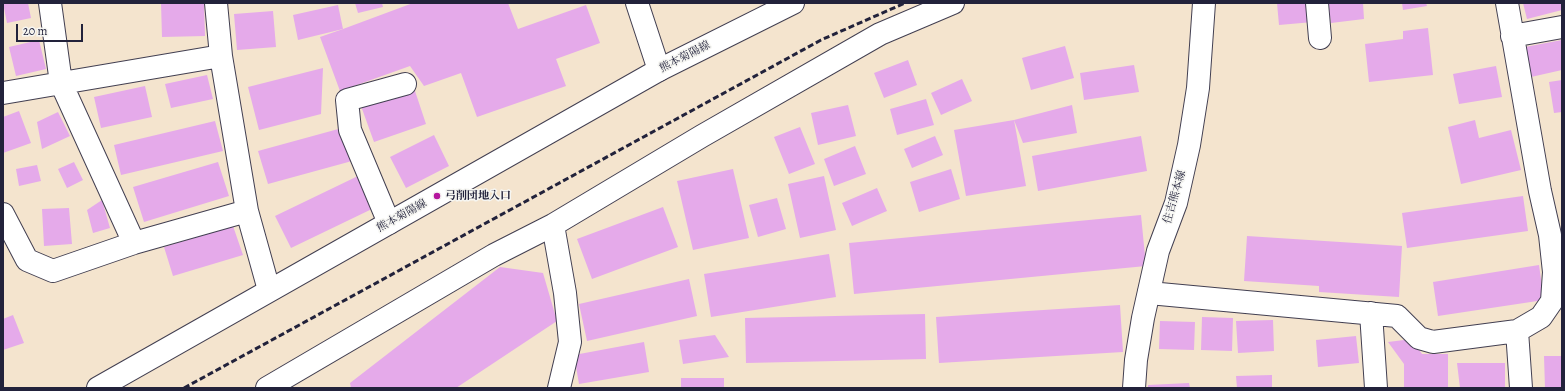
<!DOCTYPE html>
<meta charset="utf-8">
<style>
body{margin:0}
#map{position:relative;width:1565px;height:391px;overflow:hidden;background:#f4e4ce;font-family:Alegreya,serif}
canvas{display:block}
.frame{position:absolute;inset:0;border:4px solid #22223b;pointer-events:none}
.scale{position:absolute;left:16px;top:24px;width:67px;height:18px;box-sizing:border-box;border:2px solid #22223b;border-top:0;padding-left:5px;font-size:12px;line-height:14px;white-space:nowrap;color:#22223b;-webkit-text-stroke:3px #f6f6f2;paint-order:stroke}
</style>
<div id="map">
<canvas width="1565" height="391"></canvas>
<div class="frame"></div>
<div class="scale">20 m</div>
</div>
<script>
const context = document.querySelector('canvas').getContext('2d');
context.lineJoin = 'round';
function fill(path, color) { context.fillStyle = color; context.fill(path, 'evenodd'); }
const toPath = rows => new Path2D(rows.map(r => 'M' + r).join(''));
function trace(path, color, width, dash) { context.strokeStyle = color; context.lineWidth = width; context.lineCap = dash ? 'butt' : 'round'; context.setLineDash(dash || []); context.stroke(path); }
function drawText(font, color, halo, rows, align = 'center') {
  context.font = font + ' Alegreya,"Noto Serif JP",serif'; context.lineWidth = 3; context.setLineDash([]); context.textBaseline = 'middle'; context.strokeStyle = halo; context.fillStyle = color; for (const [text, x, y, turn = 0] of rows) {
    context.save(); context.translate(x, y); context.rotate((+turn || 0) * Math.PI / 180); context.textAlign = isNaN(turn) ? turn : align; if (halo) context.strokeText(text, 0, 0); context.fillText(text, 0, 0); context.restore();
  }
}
const building = toPath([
 [3,3,28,3,31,18,7,23],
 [161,3,204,3,205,36,162,37],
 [355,3,382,3,383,7,358,13],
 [413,3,508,3,518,29,586,5,600,43,556,59,566,86,477,117,461,73,424,86,410,66,340,91,320,37,343,29,298,40,293,15,338,5,343,29],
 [1277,3,1311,3,1313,22,1279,25],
 [1328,3,1363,3,1364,19,1331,23],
 [1402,3,1426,3,1427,6,1403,10],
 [1523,3,1562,3,1562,10,1527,19],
 [273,11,276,47,237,50,234,14],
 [1428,28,1433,75,1369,82,1365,44,1403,39,1403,31],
 [39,40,46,69,16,76,9,47],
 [1562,40,1562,70,1531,77,1525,47],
 [1065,46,1074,78,1031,90,1022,58],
 [908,60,917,85,884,98,874,73],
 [1134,65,1139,92,1084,100,1080,73],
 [1496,66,1502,97,1459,104,1453,74],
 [323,68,321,114,259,130,248,87],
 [207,75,213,99,171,108,165,84],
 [962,79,972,101,941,115,931,93],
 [1562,80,1562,112,1554,113,1549,82],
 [145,86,152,117,101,128,94,97],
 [414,88,426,124,374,142,361,106],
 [926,99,934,125,897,135,890,109],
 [848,105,856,136,818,145,811,113],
 [1072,105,1077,133,1023,143,1014,120],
 [19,111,31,143,3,153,3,117],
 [58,112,70,136,42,149,37,122],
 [1014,120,1026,186,966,196,954,130],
 [1475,120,1479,138,1511,130,1521,170,1461,184,1448,127],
 [215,121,223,151,121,175,114,145],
 [800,127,815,164,789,174,774,137],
 [342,128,352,161,268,184,258,151],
 [434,135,449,166,406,188,390,157],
 [935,136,943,155,912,168,904,149],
 [1141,136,1147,171,1038,191,1032,156],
 [855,146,866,174,834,186,824,159],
 [74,162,83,180,67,188,58,169],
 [218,162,229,196,144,222,133,187],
 [37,165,41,181,19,186,16,169],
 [733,169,749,238,693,250,677,181],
 [951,169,960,199,919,212,910,182],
 [358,176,374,208,291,248,275,216],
 [824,176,836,230,800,238,788,184],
 [877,188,887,211,852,226,842,203],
 [1523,196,1528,231,1407,248,1402,213],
 [777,198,786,229,758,237,749,205],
 [102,200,110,228,93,233,87,210],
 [663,207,678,247,592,279,577,239],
 [69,208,72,244,44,246,42,209],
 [1141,215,1146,266,854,294,849,243],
 [233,226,243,255,173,276,164,247],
 [1247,236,1402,246,1399,297,1319,292,1319,286,1244,281],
 [829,254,836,297,711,317,704,274],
 [1539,265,1544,300,1438,316,1433,282],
 [500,267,543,273,557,321,456,388,351,388,350,383],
 [689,279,697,316,587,341,579,304],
 [1120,305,1123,352,939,363,936,317],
 [925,314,926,359,746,363,745,318],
 [13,315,24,343,3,350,3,319],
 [1202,317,1233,318,1232,351,1201,350],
 [1273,320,1274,351,1238,353,1236,321],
 [1160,321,1195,322,1194,350,1159,349],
 [715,335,729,357,683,364,679,340],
 [1356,336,1359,363,1318,367,1316,340],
 [1412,339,1422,354,1448,354,1448,388,1404,388,1404,364,1388,342],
 [644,342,649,372,579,384,574,355],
 [1544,356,1562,356,1562,388,1545,388],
 [1457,363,1505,363,1505,388,1460,388],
 [1272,375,1272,388,1237,388,1236,376],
 [681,378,724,378,724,388,681,388],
 [1189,383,1190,388,1148,388,1148,385]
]);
const street = toPath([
 [50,3,61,83,134,243],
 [216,3,221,56,247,211,269,290],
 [637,3,659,70],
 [1317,3,1320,38],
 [1512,36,1562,27],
 [3,93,221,56],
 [3,214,27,260,53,271,134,243,247,211],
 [389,223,350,130,347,100,405,84],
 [553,225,565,293,570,342,559,388],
 [1149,293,1397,316,1419,338,1433,342,1517,331,1541,317,1552,301,1554,272,1550,235,1540,191,1507,3],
 [1371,313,1376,388],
 [1517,331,1521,388],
 [267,388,494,255,553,225,702,136,880,34,953,3]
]);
const secondary = toPath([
 [98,388,659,70,793,3],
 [1134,388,1136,360,1143,318,1158,251,1176,203,1189,145,1198,88,1204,3]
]);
const rail = toPath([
 [184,388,821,40,905,3]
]);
const markers = [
 [437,196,4,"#b5179e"]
];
const streetNames = [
 ["熊本菊陽線",685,57,-27],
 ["住吉熊本線",1175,197,-74],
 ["熊本菊陽線",402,216,-29]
];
const poiNames = [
 ["弓削団地入口",445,196]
];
fill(building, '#e5aaea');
trace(street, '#423f51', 24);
trace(secondary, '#423f51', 24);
trace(street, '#fff', 22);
trace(secondary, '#fff', 22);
trace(rail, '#22223b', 3, [6, 3]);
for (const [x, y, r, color] of markers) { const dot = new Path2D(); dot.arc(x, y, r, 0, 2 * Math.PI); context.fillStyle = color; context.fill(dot); trace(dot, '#f6f6f2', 1.5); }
drawText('11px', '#22223b', '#f6f6f2', streetNames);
drawText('bold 11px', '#22223b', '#f6f6f2', poiNames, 'left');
</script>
